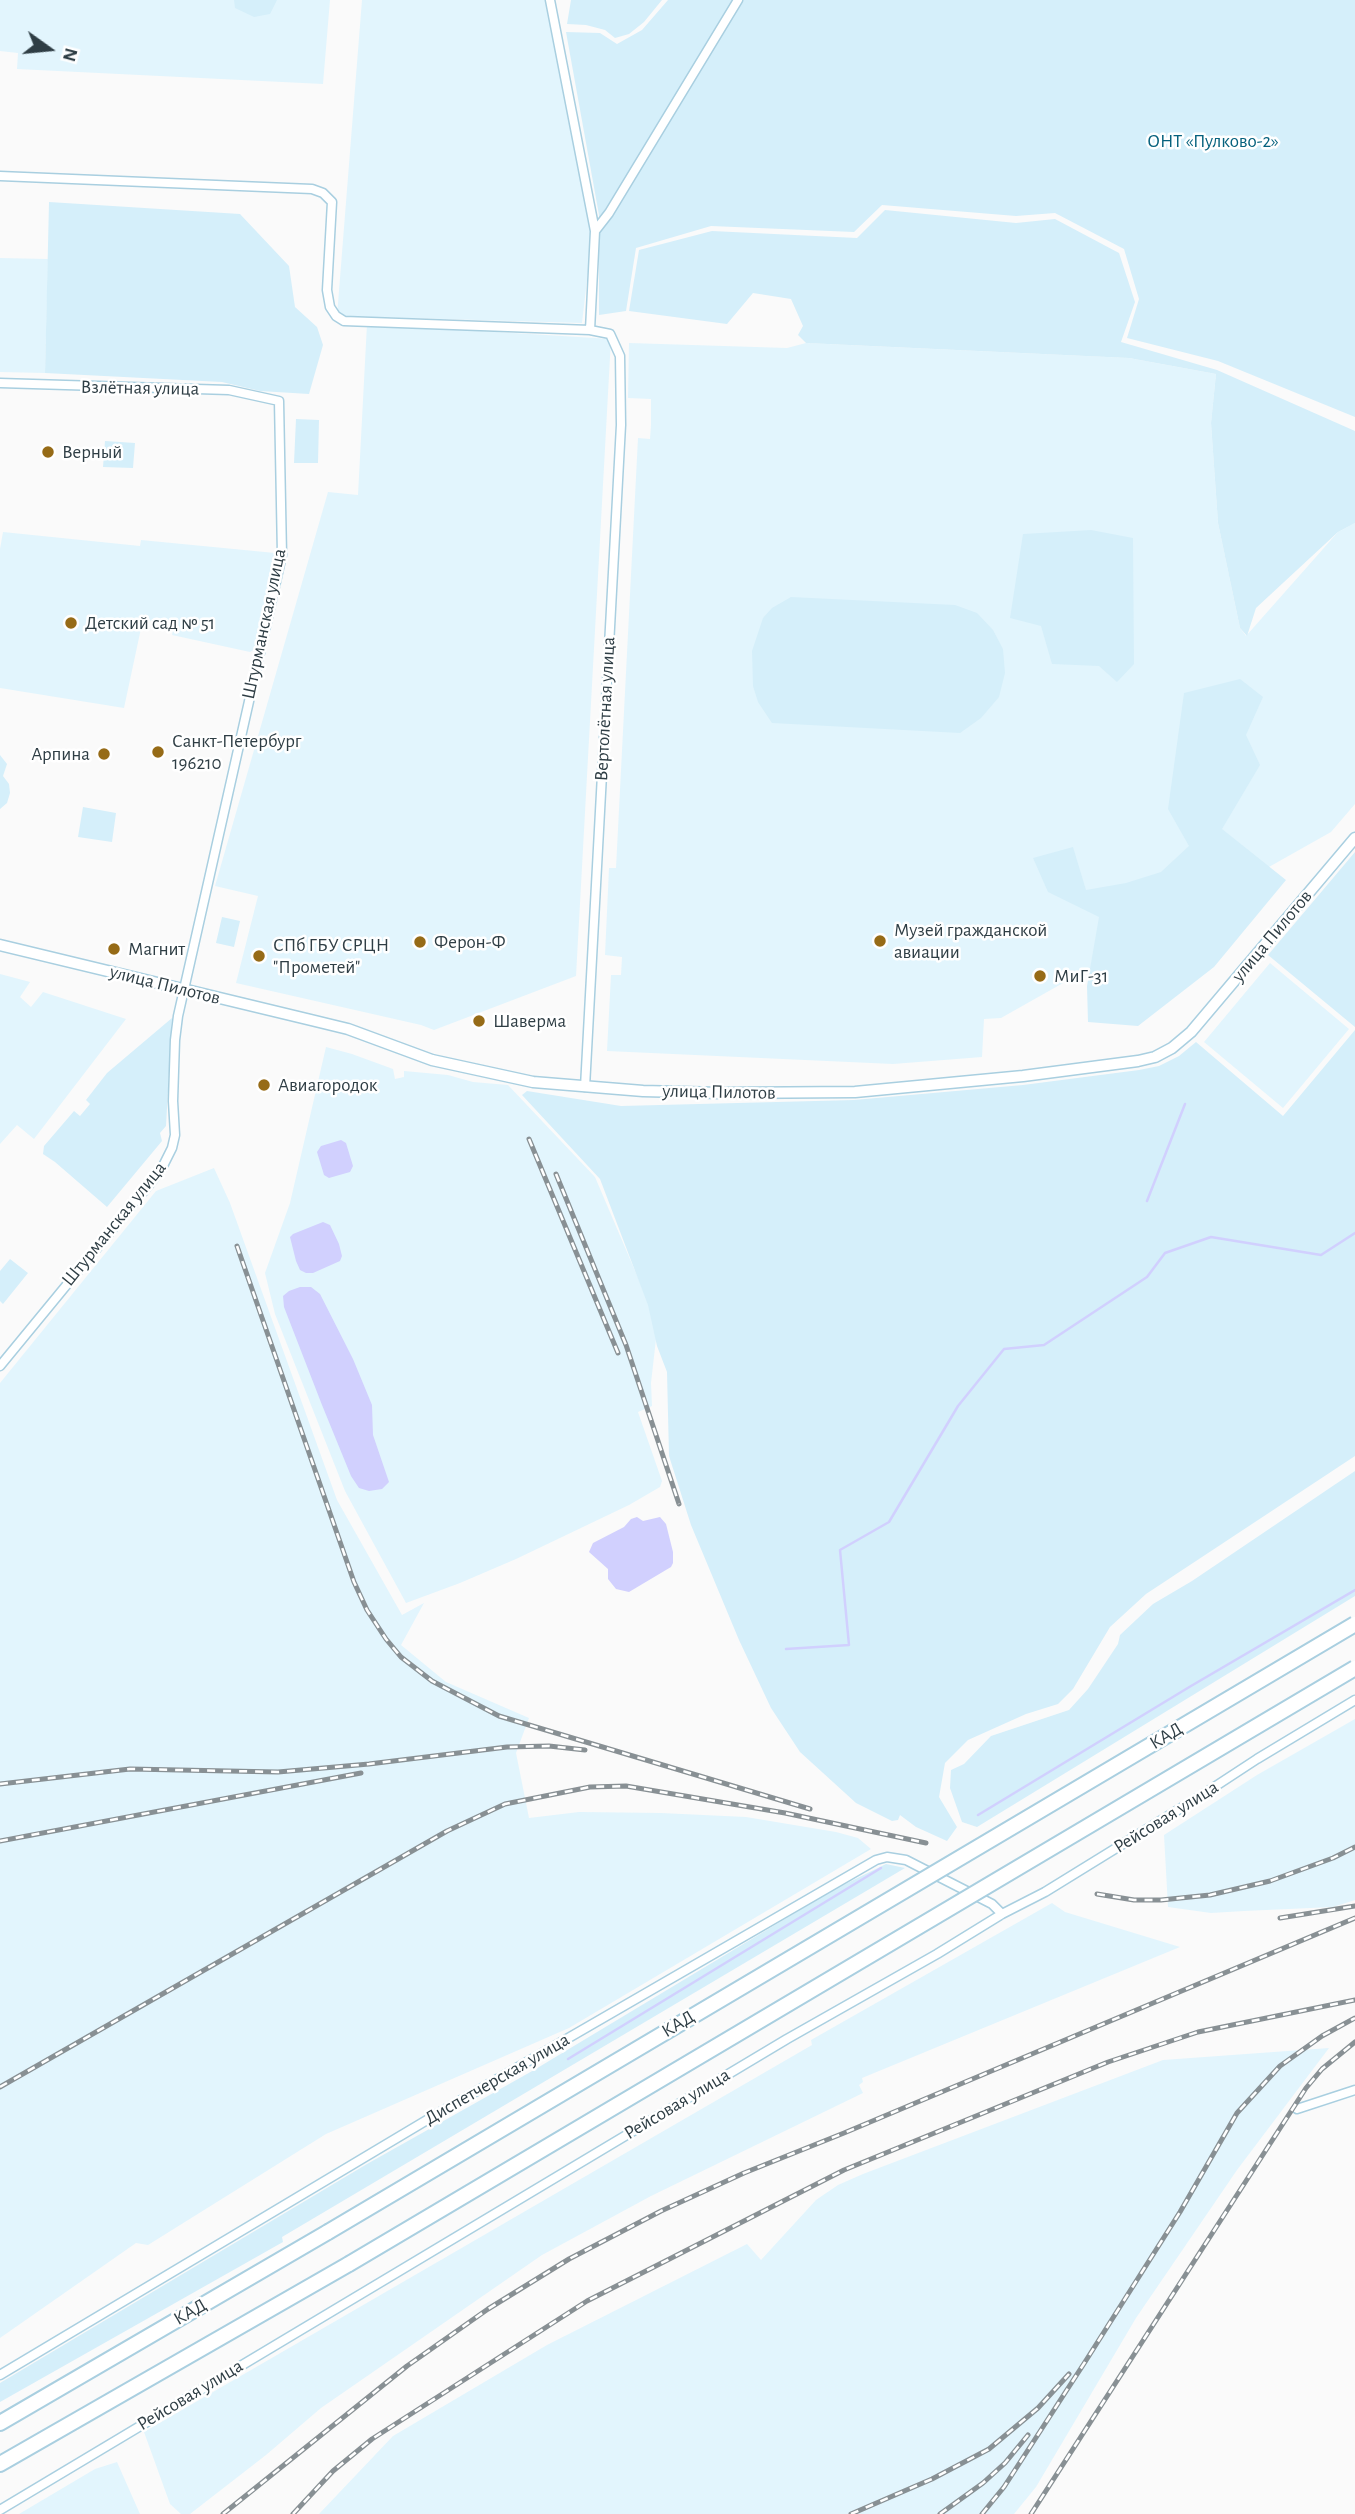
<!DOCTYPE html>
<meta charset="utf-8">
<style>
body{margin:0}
#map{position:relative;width:1355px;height:2514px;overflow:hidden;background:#fafafa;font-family:"Alegreya Sans",sans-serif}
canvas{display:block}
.north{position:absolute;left:14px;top:14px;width:70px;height:70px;-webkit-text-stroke:5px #fff;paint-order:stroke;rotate:105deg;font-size:19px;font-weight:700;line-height:28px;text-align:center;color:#2f3e45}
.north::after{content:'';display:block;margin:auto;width:24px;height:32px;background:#2f3e45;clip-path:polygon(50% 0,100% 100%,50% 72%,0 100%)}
</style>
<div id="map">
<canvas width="1355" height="2514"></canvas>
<div class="north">N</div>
</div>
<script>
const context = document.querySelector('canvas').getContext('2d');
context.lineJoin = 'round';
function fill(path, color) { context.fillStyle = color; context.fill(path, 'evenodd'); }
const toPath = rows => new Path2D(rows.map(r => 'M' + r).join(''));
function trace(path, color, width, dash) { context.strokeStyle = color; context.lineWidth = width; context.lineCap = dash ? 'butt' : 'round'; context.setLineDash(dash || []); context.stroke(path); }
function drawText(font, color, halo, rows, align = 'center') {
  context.font = font + ' "Alegreya Sans",sans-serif'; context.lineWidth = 5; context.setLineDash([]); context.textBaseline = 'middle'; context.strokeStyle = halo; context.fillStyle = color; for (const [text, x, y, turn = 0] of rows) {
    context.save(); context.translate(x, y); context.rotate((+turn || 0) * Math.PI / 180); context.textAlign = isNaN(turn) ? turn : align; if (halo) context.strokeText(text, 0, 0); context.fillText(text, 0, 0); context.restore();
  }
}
const built = toPath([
 [0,0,330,0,323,84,17,69,18,53,0,51],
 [362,0,546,0,592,237,582,323,337,316],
 [0,258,48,259,45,373,0,372],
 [367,324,611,339,576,976,434,1030,421,1025,236,983,258,896,215,886,328,492,358,495],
 [629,343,787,348,806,343,1129,358,1216,374,1211,423,1218,523,1240,628,1246,636,1338,532,1355,523,1355,804,1331,832,1001,1018,984,1019,982,1057,893,1064,607,1051,611,975,621,975,622,957,605,955,609,868,616,868,638,438,650,439,651,425,651,399,628,398],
 [3,532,140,546,141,540,275,553,255,649,250,652,172,635,174,626,143,619,124,708,0,688,0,549],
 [1270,963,1349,1029,1283,1108,1204,1042],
 [0,974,30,982,20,997,31,1007,43,992,126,1019,34,1139,17,1125,0,1144],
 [326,1047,352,1054,393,1069,395,1079,404,1077,404,1071,448,1075,473,1082,508,1085,595,1177,650,1306,656,1339,651,1383,652,1406,638,1412,662,1481,660,1487,629,1505,516,1559,460,1583,406,1603,345,1491,275,1314,265,1273,290,1203],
 [214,1168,230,1203,337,1500,402,1615,424,1603,401,1645,446,1682,529,1718,516,1753,529,1818,579,1812,661,1813,746,1817,836,1832,858,1838,871,1849,569,2028,326,2134,148,2245,136,2243,0,2338,0,1383,156,1191],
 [1355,1719,1355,1900,1333,1907,1244,1911,1211,1913,1168,1907,1164,1835,1257,1775],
 [1052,1903,1065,1912,1180,1947,862,2078,863,2082,859,2085,863,2093,651,2196,542,2255,321,2408,266,2455,190,2514,181,2514,170,2504,144,2432,812,2045,811,2040],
 [1329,2048,1237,2170,1136,2318,1036,2487,1014,2514,319,2514,393,2436,547,2345,747,2244,761,2260,816,2200,838,2185,863,2174,1163,2060],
 [117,2462,140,2514,19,2514,95,2469]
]);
const green = toPath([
 [234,0,277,0,270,14,254,17,235,8],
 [571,0,662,0,644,22,629,34,615,38,605,30,586,25,567,24],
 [668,0,1355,0,1355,417,1218,361,1127,338,1139,299,1124,249,1055,213,1016,216,882,205,854,232,711,226,636,248,626,311,599,315,599,215,566,32,600,33,617,44,642,30],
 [49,202,240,214,289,266,295,307,317,327,323,345,309,394,260,391,222,382,45,373],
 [885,210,1016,223,1055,219,1119,253,1135,302,1121,342,1217,370,1355,431,1355,523,1338,532,1256,608,1247,636,1240,628,1218,523,1211,423,1216,374,1129,358,806,343,798,335,803,326,791,299,753,293,727,324,629,311,639,250,712,231,857,238],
 [296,419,319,420,318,463,294,463],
 [105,441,135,443,133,468,103,467],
 [1091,530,1133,538,1134,664,1117,682,1099,666,1052,664,1041,626,1010,618,1023,534],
 [791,597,955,605,977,613,993,630,1003,649,1005,673,999,697,981,718,960,733,772,723,758,702,753,686,752,651,763,618,772,608],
 [1240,679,1263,697,1246,735,1260,765,1222,829,1286,880,1214,967,1138,1026,1088,1022,1087,986,1099,917,1048,892,1033,858,1073,847,1086,890,1126,883,1161,872,1189,846,1168,809,1184,693],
 [0,755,7,764,3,776,9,784,10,793,7,803,0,809],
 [83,807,116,813,112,842,78,837],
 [1355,852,1355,1027,1268,955],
 [222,917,240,921,234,947,216,943],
 [172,1018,166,1126,160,1133,162,1141,107,1207,55,1162,43,1154,44,1146,74,1111,80,1116,90,1104,86,1100,107,1073],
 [1355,1030,1355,1456,1146,1594,1110,1627,1073,1689,1058,1704,1026,1714,968,1740,945,1763,939,1797,957,1827,947,1841,916,1827,900,1815,898,1820,892,1821,856,1803,800,1752,771,1708,739,1640,691,1525,669,1456,667,1372,657,1346,648,1305,600,1179,522,1095,527,1091,621,1106,854,1100,1023,1085,1139,1070,1159,1066,1179,1056,1196,1042,1283,1116],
 [10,1259,28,1273,3,1304,0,1301,0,1271],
 [1355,1471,1355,1596,977,1827,962,1822,950,1788,951,1770,964,1764,991,1736,1069,1710,1088,1689,1118,1644,1120,1635,1153,1604,1192,1581],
 [886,1864,905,1868,282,2237,283,2242,0,2402,0,2383,367,2164,534,2070,833,1890]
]);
const water = toPath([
 [341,1140,346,1143,353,1166,350,1172,329,1178,324,1175,317,1152,321,1146],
 [323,1222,330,1225,339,1244,342,1256,340,1261,313,1273,306,1273,300,1270,296,1261,290,1237,293,1234],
 [300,1287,311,1287,320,1294,353,1359,365,1388,372,1405,373,1435,389,1482,382,1489,369,1491,359,1488,351,1476,322,1405,284,1307,283,1296,289,1291],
 [637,1517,643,1521,660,1517,666,1524,673,1552,673,1563,671,1567,629,1592,616,1589,608,1579,608,1569,589,1552,593,1543,624,1527,631,1519]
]);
const stream = toPath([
 [1147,1201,1185,1104],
 [786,1649,849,1645,840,1550,889,1522,958,1406,1004,1349,1044,1345,1147,1277,1165,1253,1211,1237,1321,1255,1355,1233],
 [978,1815,1191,1686,1355,1590],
 [568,2059,881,1868]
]);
const minor = toPath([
 [550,0,595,231],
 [0,176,312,189,323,193,332,202,327,290,330,307,336,316,344,321,590,330,610,334,620,356,621,425,585,1087],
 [590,330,595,231,609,213,738,0],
 [0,383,229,390,279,401,282,555,178,1016,175,1040,173,1101,175,1135,172,1148,162,1168,148,1186,0,1366],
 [1297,2109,1355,2090],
 [0,2375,437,2114,876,1860,887,1857,906,1860,992,1904,1002,1914],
 [0,2510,787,2039,937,1954,1002,1914,1045,1892,1199,1797,1257,1759,1355,1700]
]);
const tertiary = toPath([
 [0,945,311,1020,348,1029,432,1060,533,1082,643,1091,720,1093,855,1092,1023,1076,1138,1061,1155,1057,1172,1048,1191,1032,1355,838]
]);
const motorway = toPath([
 [0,2423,328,2232],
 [0,2464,349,2264]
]);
const rail = toPath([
 [529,1139,618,1353],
 [556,1174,626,1345,679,1504],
 [237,1246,354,1582,367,1610,386,1639,401,1657,432,1681,499,1716,810,1809],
 [0,1784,130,1769,278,1772,369,1764,507,1747,549,1746,585,1750],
 [0,1841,361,1773],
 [1097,1894,1134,1900,1161,1900,1210,1895,1270,1881,1333,1858,1355,1847],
 [1280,1918,1355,1906],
 [0,2087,447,1831,505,1804,590,1787,626,1786,785,1813,926,1843],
 [223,2514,407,2366,488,2309,569,2259,661,2211,744,2173,844,2133,1355,1918],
 [293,2514,333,2471,372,2439,587,2301,844,2170,1108,2062,1198,2032,1355,2000],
 [851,2514,932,2479,989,2449,1038,2408,1069,2374],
 [940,2514,983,2483,1005,2463,1028,2435],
 [982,2514,1004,2487,1085,2362,1180,2212,1237,2113,1280,2066,1322,2036,1355,2018],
 [1031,2514,1306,2088,1322,2069,1355,2042]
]);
const motorwayBridge = toPath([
 [328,2232,1355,1624],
 [349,2264,1355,1668]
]);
const markers = [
 [48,452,7,"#966b17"],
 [71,623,7,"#966b17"],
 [158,752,7,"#966b17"],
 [104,754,7,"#966b17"],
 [880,941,7,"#966b17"],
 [420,942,7,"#966b17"],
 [114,949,7,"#966b17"],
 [259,956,7,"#966b17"],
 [1040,976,7,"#966b17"],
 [479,1021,7,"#966b17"],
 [264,1085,7,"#966b17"]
];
const parkNames = [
 ["ОНТ «Пулково-2»",1213,141]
];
const streetNames = [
 ["Взлётная улица",140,388,1],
 ["Штурманская улица",264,624,-78],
 ["Вертолётная улица",605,709,-87],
 ["улица Пилотов",1272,936,-50],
 ["улица Пилотов",165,985,14],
 ["улица Пилотов",719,1092,1],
 ["Штурманская улица",114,1224,-51],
 ["КАД",1166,1736,-31],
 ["Рейсовая улица",1166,1817,-32],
 ["КАД",678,2024,-31],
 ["Диспетчерская улица",497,2079,-30],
 ["Рейсовая улица",677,2104,-31],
 ["КАД",190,2312,-30],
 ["Рейсовая улица",190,2395,-31]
];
const poiNames = [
 ["Верный",62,452],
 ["Детский сад № 51",85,623],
 ["Санкт-Петербург",172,741],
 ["196210",172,763],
 ["Арпина",90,754,"right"],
 ["Музей гражданской",894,930],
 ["авиации",894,952],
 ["Ферон-Ф",434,942],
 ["СПб ГБУ СРЦН",273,945],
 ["\"Прометей\"",273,967],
 ["Магнит",128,949],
 ["МиГ-31",1054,976],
 ["Шаверма",493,1021],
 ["Авиагородок",278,1085]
];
fill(built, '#e2f5fd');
fill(green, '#d5effa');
fill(water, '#d1d0fe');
trace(stream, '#d1d0fe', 2.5);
trace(minor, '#a9cfe0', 11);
trace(tertiary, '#a9cfe0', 13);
trace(motorway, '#a9cfe0', 18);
trace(minor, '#fff', 8);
trace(tertiary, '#fff', 10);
trace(motorway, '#fff', 14);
trace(rail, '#889094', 5);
trace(rail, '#fff', 2.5, [8]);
trace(motorwayBridge, '#a9cfe0', 18, []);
trace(motorwayBridge, '#fff', 14);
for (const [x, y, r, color] of markers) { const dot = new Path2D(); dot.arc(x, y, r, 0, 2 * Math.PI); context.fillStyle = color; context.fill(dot); trace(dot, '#fff', 2.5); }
drawText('19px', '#05617d', '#fff', parkNames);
drawText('19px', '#2f3e45', '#fff', streetNames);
drawText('19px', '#2f3e45', '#fff', poiNames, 'left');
</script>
